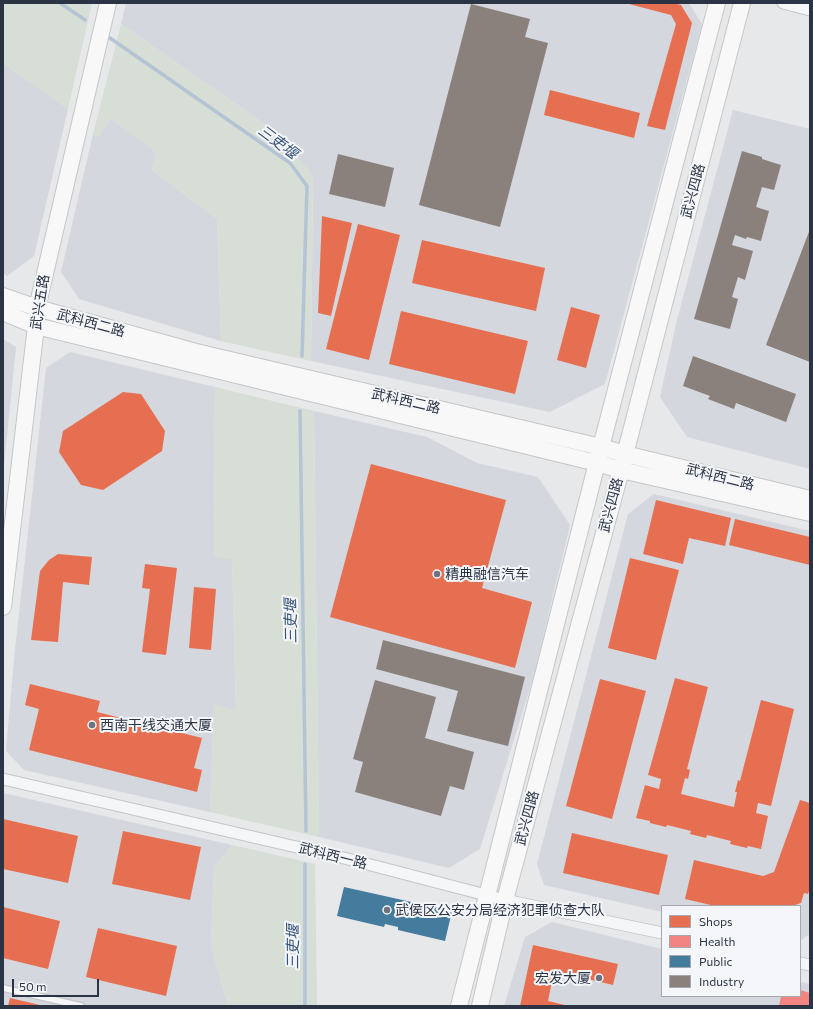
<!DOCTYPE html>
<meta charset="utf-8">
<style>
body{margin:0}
#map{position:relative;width:813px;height:1009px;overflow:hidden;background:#e6e8ea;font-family:Commissioner,sans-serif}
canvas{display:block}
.frame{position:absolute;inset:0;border:4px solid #2b3445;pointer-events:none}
.legend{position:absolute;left:661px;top:905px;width:140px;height:92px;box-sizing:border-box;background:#f4f6f9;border:1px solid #a4a8b1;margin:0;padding:5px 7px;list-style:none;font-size:12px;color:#2b3445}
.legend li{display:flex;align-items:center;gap:8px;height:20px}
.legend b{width:20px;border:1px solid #a4a8b1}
.scale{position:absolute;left:12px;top:979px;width:87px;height:18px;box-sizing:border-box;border:2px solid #2b3445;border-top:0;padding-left:5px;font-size:12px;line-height:14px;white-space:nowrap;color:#2b3445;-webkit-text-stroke:3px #f4f6f9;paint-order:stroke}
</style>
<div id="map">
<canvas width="813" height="1009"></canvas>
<div class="frame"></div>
<ul class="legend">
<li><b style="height:11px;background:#e76f51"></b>Shops</li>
<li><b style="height:11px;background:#f28482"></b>Health</li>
<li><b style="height:11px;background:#457b9d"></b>Public</li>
<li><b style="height:11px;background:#8a817c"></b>Industry</li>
</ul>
<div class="scale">50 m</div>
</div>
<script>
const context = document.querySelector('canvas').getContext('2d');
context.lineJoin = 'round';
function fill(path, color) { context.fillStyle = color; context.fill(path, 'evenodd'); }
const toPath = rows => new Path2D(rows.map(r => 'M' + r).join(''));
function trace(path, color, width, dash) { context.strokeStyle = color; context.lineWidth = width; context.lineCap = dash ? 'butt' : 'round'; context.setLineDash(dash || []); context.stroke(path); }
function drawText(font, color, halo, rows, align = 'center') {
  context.font = font + ' Commissioner,"Noto Sans SC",sans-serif'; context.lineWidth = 4; context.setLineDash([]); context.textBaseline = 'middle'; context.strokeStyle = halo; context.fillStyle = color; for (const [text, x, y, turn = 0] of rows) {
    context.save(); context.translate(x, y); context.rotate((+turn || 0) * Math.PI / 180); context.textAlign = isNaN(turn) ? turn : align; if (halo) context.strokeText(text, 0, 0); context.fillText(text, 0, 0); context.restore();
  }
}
const built = toPath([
 [126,3,689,3,702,24,605,384,550,412,311,361,313,178,299,159,286,151,289,141,121,24],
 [3,63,68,109,34,256,7,276,3,273],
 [733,110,810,129,810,469,687,437,660,397,677,320],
 [110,118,156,152,152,170,217,219,221,341,79,299,61,272,93,134,99,137],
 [3,339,16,347,3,476],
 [70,352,215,387,214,557,232,558,236,711,214,705,210,812,24,770,6,751,14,659,46,368],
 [314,411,427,437,477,463,538,477,570,525,534,675,480,849,449,868,319,837],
 [654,494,810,531,810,934,800,941,800,906,662,906,662,912,544,885,537,864,628,514],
 [3,793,232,845,214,867,211,946,227,1002,226,1006,3,1006],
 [552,922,662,949,662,996,800,996,800,982,810,984,810,1006,504,1006,525,937]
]);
const green = toPath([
 [3,3,92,3,68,109,3,63],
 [121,24,289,141,286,151,299,159,308,168,313,178,311,361,221,341,217,219,152,170,156,152,110,118,99,138,93,134],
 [215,387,314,411,319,837,210,812,214,704,236,710,232,559,214,557],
 [232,845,315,864,317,1006,226,1006,227,1002,211,946,214,867]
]);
const shops = toPath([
 [625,3,673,3,681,5,692,23,665,130,647,126,676,24,671,15],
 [550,90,640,113,634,138,544,115],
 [322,216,352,223,331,316,318,313],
 [358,224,400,235,369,360,326,349],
 [422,240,545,268,536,311,412,283],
 [571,307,600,315,586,368,557,360],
 [401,311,528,341,515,394,389,364],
 [123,392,141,394,165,431,162,451,103,490,81,485,59,452,63,431],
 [371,464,506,500,482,588,532,602,515,668,330,617],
 [656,500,731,518,725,546,689,538,683,564,643,554],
 [735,519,810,537,810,565,729,545],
 [58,554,92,557,89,585,63,582,58,642,31,640,40,571,49,560],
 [630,558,679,570,656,660,608,648],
 [145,564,177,568,166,655,142,652,150,589,142,588],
 [194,587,216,589,211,650,189,648],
 [675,678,708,687,687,769,690,770,688,779,685,778,681,794,734,807,737,792,735,792,738,780,740,781,761,700,794,709,771,806,758,803,756,813,768,816,761,849,748,846,747,848,730,844,731,841,707,835,706,838,690,834,691,831,667,825,666,827,650,823,650,821,636,818,645,785,659,789,661,779,648,775],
 [600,679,646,691,612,819,566,806],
 [30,684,100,701,97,712,202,738,194,768,202,770,197,792,29,750,39,709,25,705],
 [800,800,810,803,810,888,808,894,804,893,801,903,792,906,715,906,685,899,694,860,763,876,774,872],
 [3,819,78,836,68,883,3,869],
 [123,831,201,847,190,900,112,884],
 [572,833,668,855,659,895,563,873],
 [3,907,60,921,48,969,3,958],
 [98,928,177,946,166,996,86,977],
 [533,945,618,964,613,985,554,971,548,1001,569,1006,520,1006],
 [10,998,40,1005,40,1006,8,1006]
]);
const health = toPath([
 [800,990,810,993,810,1006,779,1006,781,996,800,996]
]);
const public = toPath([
 [344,887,452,911,445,941,398,930,398,927,385,924,384,927,337,916]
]);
const industry = toPath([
 [471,4,530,19,525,37,548,43,500,227,419,205],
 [742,151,762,157,762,159,781,165,774,190,762,187,756,207,769,211,761,241,747,237,746,239,735,235,732,245,753,251,745,280,738,277,732,297,738,299,730,329,694,319],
 [338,154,394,168,385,207,329,194],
 [810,229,810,362,766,345],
 [693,356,796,394,786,422,736,403,734,409,708,399,710,396,683,386],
 [383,640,525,677,508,746,447,731,458,691,376,669],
 [375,680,436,697,425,738,474,752,464,790,450,786,441,816,355,792,363,762,353,759]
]);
const stream = toPath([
 [60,3,85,20],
 [110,38,290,163,307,186,302,356],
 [300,411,306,831],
 [305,1006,305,864]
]);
const lane = toPath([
 [3,988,81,1006]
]);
const street = toPath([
 [783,3,810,10],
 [3,779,348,859,505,900,662,933],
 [800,963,810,965]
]);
const secondary = toPath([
 [3,296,37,308,196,352,601,447,625,454,810,499],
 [3,312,36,326,597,463,621,470,810,513],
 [3,607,36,326,37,308,108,3],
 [459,1006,601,447,717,3],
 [480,1006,505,900,621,470,742,3]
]);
const markers = [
 [437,574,4,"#6c737f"],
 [92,725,4,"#6c737f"],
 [387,910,4,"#6c737f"],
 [599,978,4,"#6c737f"]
];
const streetNames = [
 ["武兴四路",693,191,-75],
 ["武兴五路",40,302,-81],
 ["武科西二路",91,323,15],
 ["武科西二路",406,401,13],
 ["武科西二路",720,477,14],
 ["武兴四路",611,505,-75],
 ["武兴四路",527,818,-75],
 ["武科西一路",333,856,14]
];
const poiNames = [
 ["精典融信汽车",445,574],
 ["西南干线交通大厦",100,725],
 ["武侯区公安分局经济犯罪侦查大队",395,910],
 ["宏发大厦",591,978,"right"]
];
const waterNames = [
 ["三吏堰",278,142,37],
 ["三吏堰",291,621,-91],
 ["三吏堰",293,947,-90]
];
fill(built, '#d4d7dd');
fill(green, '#d6ded6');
fill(shops, '#e76f51');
fill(health, '#f28482');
fill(public, '#457b9d');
fill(industry, '#8a817c');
trace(stream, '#b4c4d5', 3.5);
trace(lane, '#c4c6c8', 8);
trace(street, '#c4c6c8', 13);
trace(secondary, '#c4c6c8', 18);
trace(lane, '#f5f6f7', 5.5);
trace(street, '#f5f6f7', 11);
trace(secondary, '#f8f8f8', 16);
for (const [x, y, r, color] of markers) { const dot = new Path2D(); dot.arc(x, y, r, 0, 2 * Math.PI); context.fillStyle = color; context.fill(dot); trace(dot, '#f4f6f9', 1.5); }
drawText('14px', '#2b3445', '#f4f6f9', streetNames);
drawText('14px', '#2b3445', '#f4f6f9', poiNames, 'left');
drawText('italic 15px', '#34527a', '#f4f6f9', waterNames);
</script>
